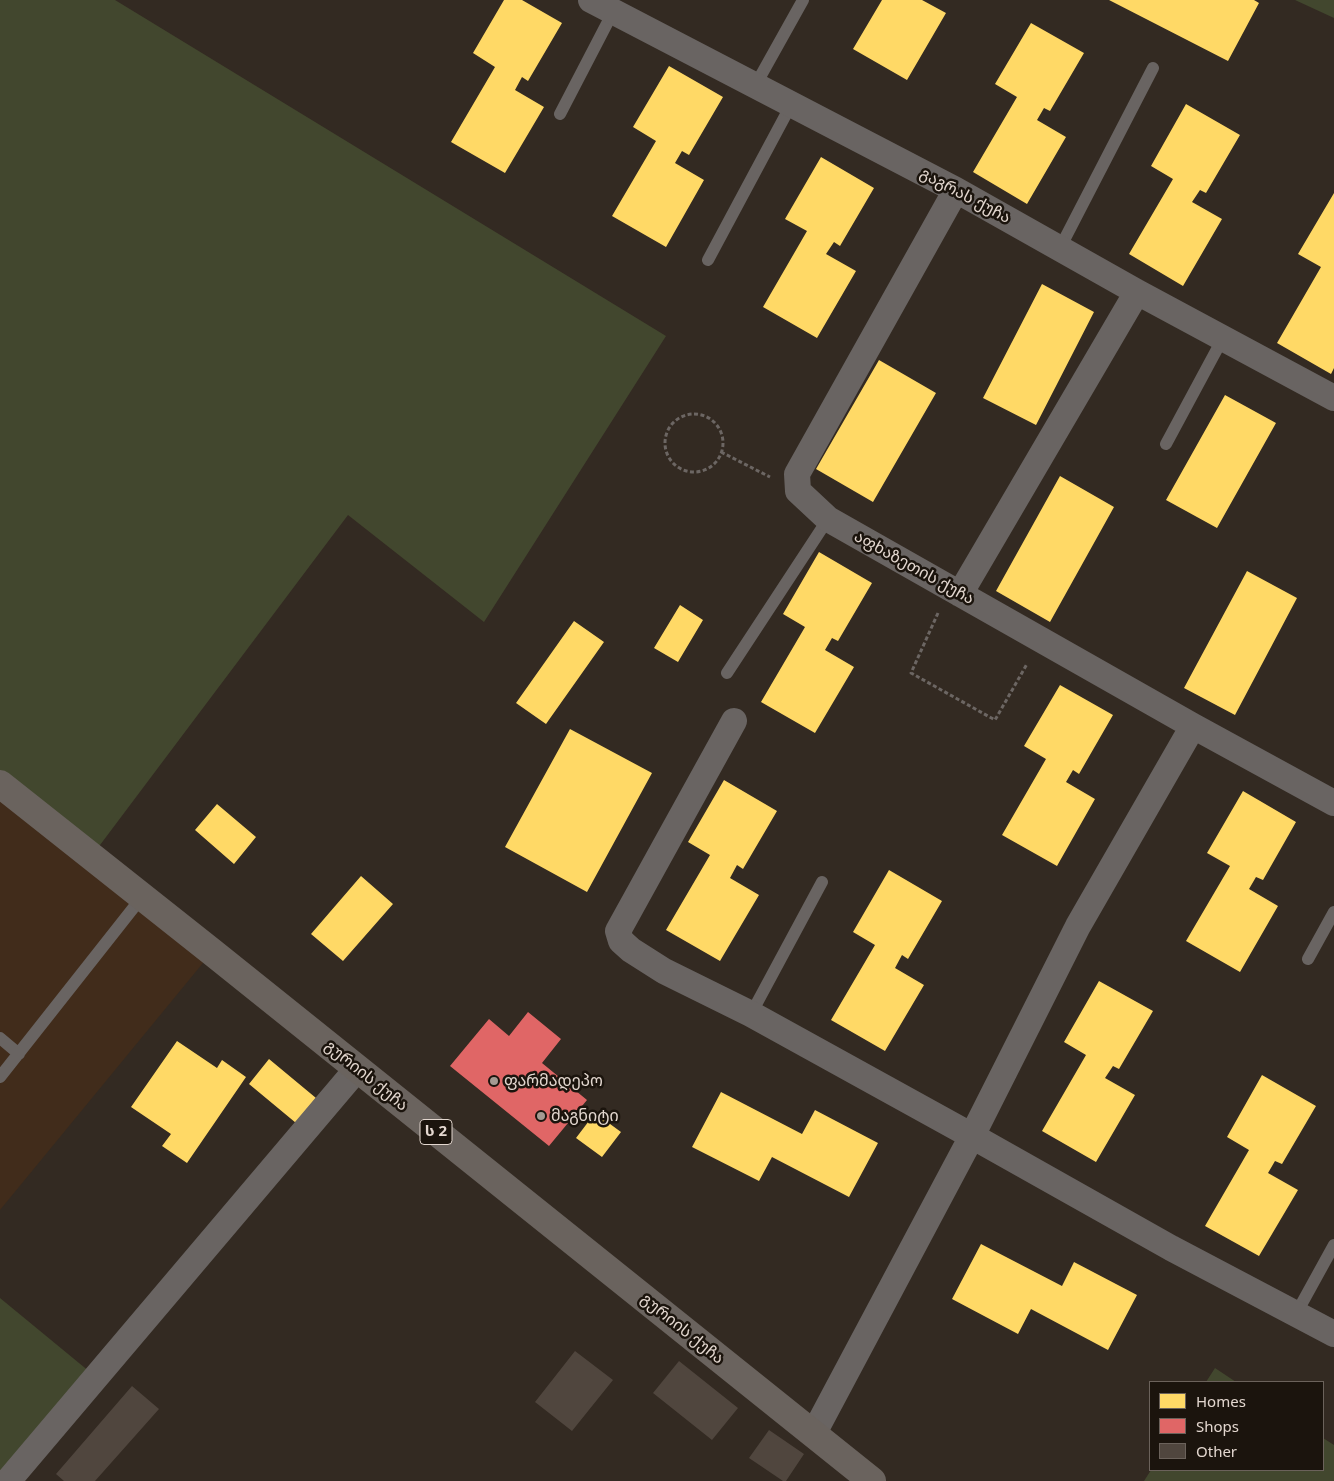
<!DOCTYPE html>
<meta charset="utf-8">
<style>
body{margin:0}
#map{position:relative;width:1334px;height:1481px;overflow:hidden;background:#332a22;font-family:"Noto Sans",sans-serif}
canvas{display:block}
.legend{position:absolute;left:1149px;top:1381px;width:175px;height:90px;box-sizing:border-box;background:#1b140d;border:1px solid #6b625b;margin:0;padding:6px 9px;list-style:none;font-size:15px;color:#e3d7cf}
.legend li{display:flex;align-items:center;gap:10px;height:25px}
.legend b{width:25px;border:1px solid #6b625b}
</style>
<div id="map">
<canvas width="1334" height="1481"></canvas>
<ul class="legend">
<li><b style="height:14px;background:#ffd966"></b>Homes</li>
<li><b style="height:14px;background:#e06666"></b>Shops</li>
<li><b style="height:14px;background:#50463e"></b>Other</li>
</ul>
</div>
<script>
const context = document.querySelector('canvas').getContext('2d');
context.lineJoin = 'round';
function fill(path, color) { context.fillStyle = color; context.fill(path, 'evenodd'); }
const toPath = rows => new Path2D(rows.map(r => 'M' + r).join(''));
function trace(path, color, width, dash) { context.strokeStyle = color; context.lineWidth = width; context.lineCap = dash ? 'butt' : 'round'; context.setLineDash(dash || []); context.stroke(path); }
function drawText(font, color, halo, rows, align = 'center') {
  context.font = font + ' "Noto Sans","Noto Sans Georgian",sans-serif'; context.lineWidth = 5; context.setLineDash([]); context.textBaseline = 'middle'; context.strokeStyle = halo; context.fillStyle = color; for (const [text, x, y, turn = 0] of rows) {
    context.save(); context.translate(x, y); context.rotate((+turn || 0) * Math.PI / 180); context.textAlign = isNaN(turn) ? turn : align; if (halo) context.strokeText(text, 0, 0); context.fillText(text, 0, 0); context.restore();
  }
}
const built = toPath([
 [0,784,212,952,0,1210]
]);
const green = toPath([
 [0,0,115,0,666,336,484,622,348,515,91,857,0,784],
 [1295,0,1334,0,1334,18],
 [0,1298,96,1377,0,1481],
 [1215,1368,1236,1382,1206,1382],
 [1323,1438,1334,1445,1334,1481,1144,1481,1151,1470,1323,1470]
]);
const homes = toPath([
 [504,0,522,0,562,23,528,81,522,77,515,90,544,107,505,173,451,142,495,67,473,53],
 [882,0,922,0,946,13,907,80,853,49],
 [1109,0,1254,0,1259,3,1228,61],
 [1031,23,1084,53,1050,111,1044,108,1037,120,1066,137,1027,204,973,172,1017,97,995,84],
 [669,66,723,97,689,155,682,151,675,163,704,180,666,247,612,216,656,141,633,127],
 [1186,104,1240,135,1206,193,1200,190,1192,202,1222,219,1183,286,1129,254,1173,179,1151,166],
 [821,157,874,188,840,246,834,242,826,254,856,271,817,338,763,307,807,231,785,219],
 [1334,193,1334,368,1331,374,1277,343,1321,267,1298,254],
 [1042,284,1094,312,1036,425,983,398],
 [879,360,936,393,873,502,816,469],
 [1225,395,1276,423,1217,528,1166,500],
 [1060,476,1114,507,1050,622,996,591],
 [819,552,872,583,838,641,832,638,825,650,854,667,815,733,761,702,805,627,783,614],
 [1247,571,1297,598,1235,715,1184,688],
 [680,605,703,620,678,662,654,648],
 [574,621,604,642,546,724,516,703],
 [1060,685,1113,715,1079,774,1073,770,1066,782,1095,799,1057,866,1002,835,1046,759,1024,746],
 [570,729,652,773,587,892,505,847],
 [724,780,777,811,743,869,737,865,730,878,759,895,720,961,666,930,710,855,688,842],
 [1243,791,1296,822,1263,880,1256,877,1249,889,1278,906,1240,972,1186,941,1230,866,1207,853],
 [217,804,256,837,234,864,195,830],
 [889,870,942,901,908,959,902,955,895,968,924,985,885,1051,831,1020,875,945,853,932],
 [361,876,393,904,343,961,311,934],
 [1099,981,1153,1011,1119,1069,1113,1066,1105,1078,1135,1095,1096,1162,1042,1131,1086,1055,1064,1042],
 [177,1041,217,1068,222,1060,246,1077,187,1163,162,1146,171,1134,131,1107],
 [269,1059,316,1098,296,1123,249,1084],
 [1262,1075,1316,1106,1282,1164,1275,1161,1268,1173,1298,1190,1259,1256,1205,1226,1249,1150,1227,1137],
 [721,1092,802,1134,815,1110,878,1143,849,1197,772,1157,759,1181,692,1147],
 [595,1113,621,1132,602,1157,576,1138],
 [981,1244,1062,1286,1074,1262,1137,1295,1108,1350,1031,1309,1018,1334,952,1299]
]);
const shops = toPath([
 [528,1012,561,1039,542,1063,587,1100,549,1146,450,1066,489,1019,509,1036]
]);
const building = toPath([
 [575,1351,613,1380,572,1431,535,1402],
 [679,1361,738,1408,712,1440,653,1393],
 [132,1386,159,1409,95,1481,64,1481,56,1474],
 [769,1430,804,1454,786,1481,783,1481,749,1458]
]);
const path = toPath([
 '665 443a29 29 0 1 1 58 0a29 29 0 1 1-58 0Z',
 [721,452,770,477],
 [938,613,911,673,995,720,1027,664]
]);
const service = toPath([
 [755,86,803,0],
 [560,114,613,12],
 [1060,248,1153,68],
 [708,260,791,105],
 [1166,444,1223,338],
 [727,673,828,519],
 [1308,959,1334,912],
 [751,1014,822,882],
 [0,1038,19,1054],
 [0,1077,142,897],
 [1296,1314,1334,1245]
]);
const minor = toPath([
 [591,0,956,190,1137,292,1334,398],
 [956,190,797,474,798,491,828,519,1193,726,1334,803],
 [960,594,1137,292],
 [734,721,618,931,621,941,631,950,664,971,751,1014,972,1136,1171,1248,1334,1334],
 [814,1433,972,1136,1078,926,1193,726],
 [8,1481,357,1069]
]);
const trunk = toPath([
 [0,784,212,952,872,1481]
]);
const markers = [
 [494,1081,5,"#a59a92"],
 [541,1116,5,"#a59a92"]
];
const shields = [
 [436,1132,32]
];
const shieldNames = [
 ["ს 2",436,1132]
];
const streetNames = [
 ["გაგრას ქუჩა",965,196,28],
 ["აფხაზეთის ქუჩა",914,568,29],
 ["გურიის ქუჩა",366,1076,39],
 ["გურიის ქუჩა",682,1329,39]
];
const poiNames = [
 ["ფარმადეპო",504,1081],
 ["მაგნიტი",551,1116]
];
fill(built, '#412c1b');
fill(green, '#42472e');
fill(homes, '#ffd966');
fill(shops, '#e06666');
fill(building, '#50463e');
trace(path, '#6c6663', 3, [4, 2.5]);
trace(service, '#696462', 12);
trace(minor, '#696462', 26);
trace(trunk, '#6a635e', 28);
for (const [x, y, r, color] of markers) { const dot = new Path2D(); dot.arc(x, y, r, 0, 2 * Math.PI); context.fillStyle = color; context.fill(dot); trace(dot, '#1b140d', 2); }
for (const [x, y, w] of shields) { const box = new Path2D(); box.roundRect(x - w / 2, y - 12.5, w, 25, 4); context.fillStyle = '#1b140d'; context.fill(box); trace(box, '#e3d7cf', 1); }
drawText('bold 15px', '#e3d7cf', null, shieldNames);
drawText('16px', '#e3d7cf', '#1b140d', streetNames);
drawText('16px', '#e3d7cf', '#1b140d', poiNames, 'left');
</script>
